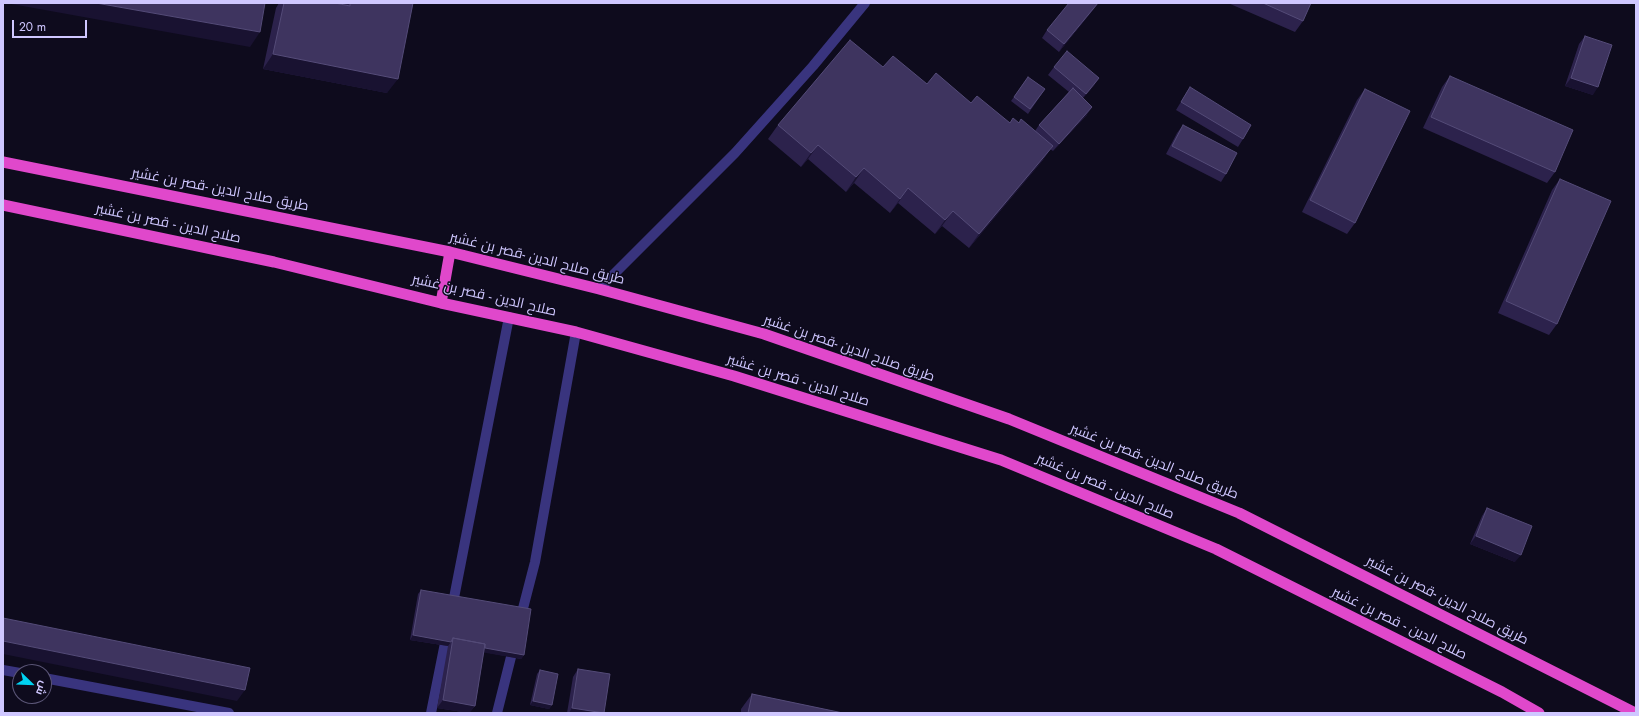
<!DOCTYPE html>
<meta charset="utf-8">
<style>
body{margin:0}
#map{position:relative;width:1639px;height:716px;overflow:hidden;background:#0e0b1d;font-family:Jost,Cairo,sans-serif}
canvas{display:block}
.frame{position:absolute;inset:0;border:4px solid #cfc7ff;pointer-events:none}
.north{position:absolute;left:12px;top:664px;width:40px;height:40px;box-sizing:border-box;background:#0e0b1d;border:1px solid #5b5677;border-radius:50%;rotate:113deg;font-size:11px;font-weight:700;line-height:16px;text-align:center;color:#cfc7ff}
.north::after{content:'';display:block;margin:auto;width:14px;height:18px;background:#00d2f2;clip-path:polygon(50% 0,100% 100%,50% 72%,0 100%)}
.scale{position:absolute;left:12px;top:20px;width:75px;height:18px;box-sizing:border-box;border:2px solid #cfc7ff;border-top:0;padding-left:5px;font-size:12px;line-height:14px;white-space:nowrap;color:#cfc7ff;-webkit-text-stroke:3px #0e0b1d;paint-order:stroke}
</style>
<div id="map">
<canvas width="1639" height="716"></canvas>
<div class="frame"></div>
<div class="north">ش</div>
<div class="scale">20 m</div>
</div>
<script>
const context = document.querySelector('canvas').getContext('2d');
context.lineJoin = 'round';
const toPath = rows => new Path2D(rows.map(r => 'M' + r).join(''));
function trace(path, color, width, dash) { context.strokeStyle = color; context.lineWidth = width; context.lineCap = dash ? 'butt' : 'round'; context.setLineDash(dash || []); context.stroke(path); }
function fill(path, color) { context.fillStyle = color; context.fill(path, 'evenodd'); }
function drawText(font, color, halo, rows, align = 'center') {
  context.font = font + ' Jost,Cairo,sans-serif'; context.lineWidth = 3; context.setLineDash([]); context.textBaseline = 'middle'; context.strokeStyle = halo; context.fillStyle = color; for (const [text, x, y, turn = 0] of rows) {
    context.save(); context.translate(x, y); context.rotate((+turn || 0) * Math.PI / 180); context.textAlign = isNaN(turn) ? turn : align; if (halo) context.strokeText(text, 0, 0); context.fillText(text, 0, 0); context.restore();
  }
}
const service = toPath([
 [452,608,509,317],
 [520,620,535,562,576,332],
 [3,670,20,673],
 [44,678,229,713],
 [431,713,447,633],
 [497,713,514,645]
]);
const minor = toPath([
 [599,289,735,153,813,66,865,3]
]);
const trunk = toPath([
 [3,162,450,252,599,289,764,334,1009,419,1239,513,1635,713],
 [3,205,274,262,441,303,576,332,734,376,1001,460,1216,549,1502,692,1539,713],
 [441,303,450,252]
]);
const wall = toPath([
 [279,3,335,3,343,5,343,3,413,3,387,93,263,69,276,8],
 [1228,3,1311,3,1303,21,1295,32],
 [1097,5,1059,52,1042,38,1047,30],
 [1585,36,1593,95,1565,86,1579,44],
 [883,67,927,84,971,103,1010,123,1019,123,1035,131,1039,125,1069,92,1048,75,1054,67,1099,78,1083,98,1087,115,1053,151,1050,149,1043,160,969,248,942,226,935,234,898,203,890,213,854,183,846,192,808,159,801,167,768,139,778,125],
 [1450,76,1555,172,1547,183,1423,128,1442,87],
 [1028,77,1045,89,1028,114,1011,101],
 [1190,87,1243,139,1238,147,1176,110],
 [1365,89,1355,223,1347,234,1302,212,1357,100],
 [1183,125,1226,174,1221,182,1166,154,1177,133],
 [1560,179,1557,324,1549,335,1498,313,1552,190],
 [1487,508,1515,562,1470,544,1482,516],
 [421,590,524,655,521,659,484,652,475,706,469,713,437,708,448,646,410,640,418,594],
 [578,669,604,713,567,713,573,677],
 [540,670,552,705,549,709,530,705,537,674],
 [752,694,843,713,741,713,741,709]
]);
const shadedWall = toPath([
 [6,3,96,3,260,32,250,47],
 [1098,3,1099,3,1097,5,1059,52,1064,44],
 [273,54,398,79,387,93,263,69],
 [1099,78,1094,86,1080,102,1086,94],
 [1571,78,1598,87,1593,95,1565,86],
 [1092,107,1087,115,1053,151,1059,144],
 [818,145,808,159,801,167,811,153],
 [1053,146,1043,160,969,248,979,234],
 [864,168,854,183,846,192,856,177],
 [908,188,898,203,890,213,900,199],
 [953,211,942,226,935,234,945,220],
 [1476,536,1521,555,1515,562,1470,544],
 [413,635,451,642,448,646,410,640],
 [3,641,245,690,237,701,3,654],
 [453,642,524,655,521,659,452,647],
 [443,700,475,706,469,713,437,708],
 [533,701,552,705,549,709,530,705],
 [572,708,602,713,569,713]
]);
const building = toPath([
 [96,3,265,3,260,32,96,3],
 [284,3,335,3,350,6,350,3,413,3,398,79,273,54,284,3],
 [1069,3,1098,3,1064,44,1047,30,1069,3],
 [1263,3,1311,3,1303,21,1263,3],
 [1585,36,1612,45,1598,87,1571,78,1585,36],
 [850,40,883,67,893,56,927,84,936,73,971,103,977,96,1010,123,1013,118,1019,123,1021,119,1053,146,979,234,953,211,945,220,908,188,900,199,864,168,856,177,818,145,811,153,778,125,850,40],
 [1067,51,1099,78,1086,94,1054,67,1067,51],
 [1450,76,1573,130,1555,172,1431,117,1450,76],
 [1028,77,1045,89,1030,109,1014,97,1028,77],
 [1190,87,1251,125,1243,139,1181,102,1190,87],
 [1073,88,1092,107,1059,144,1039,125,1073,88],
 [1365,89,1410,111,1355,223,1310,200,1365,89],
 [1183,125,1237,153,1226,174,1172,146,1183,125],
 [1560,179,1611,201,1557,324,1506,301,1560,179],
 [1487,508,1532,526,1521,555,1476,536,1487,508],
 [421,590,531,609,524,655,485,648,485,644,453,638,451,642,413,635,421,590],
 [3,618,250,668,245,690,3,641,3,618],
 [453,638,485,644,475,706,443,700,453,638],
 [578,669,610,674,604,713,572,708,578,669],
 [540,670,558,674,552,705,533,701,540,670],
 [752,694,843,713,748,713,752,694]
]);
const streetNames = [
 ["طريق صلاح الدين -قصر بن غشير",220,190,11],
 ["صلاح الدين - قصر بن غشير",168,224,12],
 ["طريق صلاح الدين -قصر بن غشير",537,259,14],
 ["صلاح الدين - قصر بن غشير",484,296,13],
 ["طريق صلاح الدين -قصر بن غشير",849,349,19],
 ["صلاح الدين - قصر بن غشير",798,381,17],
 ["طريق صلاح الدين -قصر بن غشير",1154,462,22],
 ["صلاح الدين - قصر بن غشير",1105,487,23],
 ["طريق صلاح الدين -قصر بن غشير",1447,601,27],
 ["صلاح الدين - قصر بن غشير",1399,624,26]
];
trace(service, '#39347e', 10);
trace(minor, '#39347e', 10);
trace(trunk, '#e048cb', 11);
fill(wall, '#2c224c');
fill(shadedWall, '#191231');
fill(building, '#3e345f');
trace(building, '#544b78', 1);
drawText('14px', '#cfc7ff', '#0e0b1d', streetNames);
</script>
